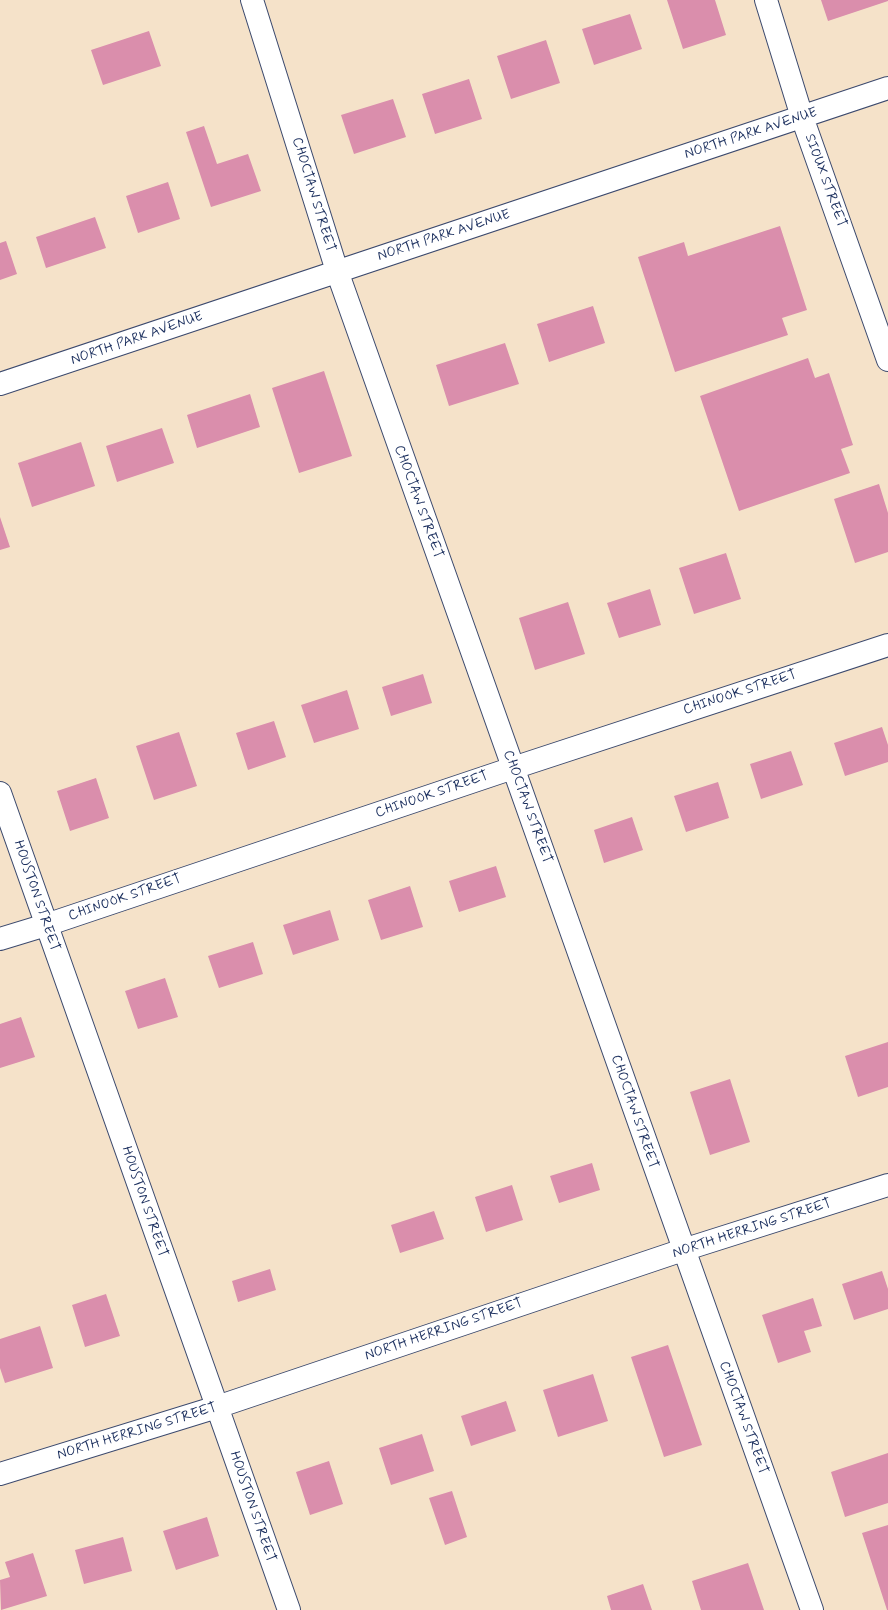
<!DOCTYPE html>
<style>
body{margin:0}
canvas{display:block;background:#f5e2c9}
</style>
<canvas width="888" height="1610"></canvas>
<script>
const context = document.querySelector('canvas').getContext('2d');
context.lineJoin = 'round';
function fill(path, color) { context.fillStyle = color; context.fill(path, 'evenodd'); }
const toPath = rows => new Path2D(rows.map(r => 'M' + r).join(''));
function trace(path, color, width, dash) { context.strokeStyle = color; context.lineWidth = width; context.lineCap = dash ? 'butt' : 'round'; context.setLineDash(dash || []); context.stroke(path); }
function drawText(font, color, halo, rows, align = 'center') {
  context.font = font + ' Mynerve,sans-serif'; context.lineWidth = 4; context.setLineDash([]); context.textBaseline = 'middle'; context.strokeStyle = halo; context.fillStyle = color; for (const [text, x, y, turn = 0] of rows) {
    context.save(); context.translate(x, y); context.rotate((+turn || 0) * Math.PI / 180); context.textAlign = isNaN(turn) ? turn : align; if (halo) context.strokeText(text, 0, 0); context.fillText(text, 0, 0); context.restore();
  }
}
const building = toPath([
 [667,0,715,0,726,35,683,49],
 [821,0,888,0,888,1,828,21],
 [630,14,642,49,594,65,582,29],
 [149,31,161,66,103,85,91,50],
 [546,40,560,83,511,99,497,56],
 [469,79,482,119,435,134,422,94],
 [393,99,406,137,354,154,341,115],
 [204,126,217,164,248,154,261,191,211,207,186,132],
 [168,182,180,219,138,233,126,196],
 [95,217,106,248,46,268,36,237],
 [780,226,807,310,782,318,788,335,675,372,638,257,684,242,688,256],
 [6,241,17,274,0,280,0,243],
 [593,306,605,343,549,362,537,324],
 [505,343,519,384,449,406,436,365],
 [808,358,815,378,829,373,853,445,841,449,850,473,739,511,700,396],
 [324,371,352,456,299,473,272,388],
 [250,394,260,427,197,448,187,415],
 [162,428,174,463,117,482,106,446],
 [81,442,95,486,32,507,18,463],
 [879,484,888,513,888,552,855,563,834,499],
 [0,517,10,547,0,550],
 [726,553,741,599,694,614,679,568],
 [650,589,661,625,619,638,607,603],
 [568,602,585,654,535,670,519,618],
 [423,674,432,703,391,716,382,687],
 [347,690,359,729,314,743,301,705],
 [274,721,286,757,248,770,236,733],
 [882,727,888,745,888,762,845,776,834,743],
 [179,732,197,786,154,800,136,746],
 [791,751,803,785,761,799,750,764],
 [96,778,109,818,70,831,57,791],
 [718,782,729,818,686,832,674,796],
 [632,817,643,850,604,863,594,830],
 [496,866,506,897,459,912,449,881],
 [410,886,423,927,381,940,368,900],
 [330,910,339,940,293,955,283,925],
 [253,942,263,974,219,988,208,956],
 [165,978,178,1017,138,1029,125,991],
 [21,1017,35,1057,0,1068,0,1024],
 [888,1042,888,1087,858,1097,845,1056],
 [730,1079,750,1142,710,1155,690,1092],
 [592,1163,600,1190,559,1203,550,1176],
 [512,1185,523,1220,486,1232,475,1197],
 [434,1211,444,1239,400,1253,391,1225],
 [270,1269,276,1290,238,1302,232,1281],
 [882,1271,888,1289,888,1309,854,1320,842,1284],
 [106,1294,120,1336,85,1347,72,1305],
 [813,1298,822,1326,804,1331,811,1352,778,1363,762,1315],
 [40,1326,53,1368,5,1383,0,1368,0,1339],
 [668,1345,702,1445,664,1457,631,1357],
 [593,1374,608,1421,558,1437,543,1390],
 [506,1401,516,1431,471,1446,461,1416],
 [422,1434,434,1471,391,1485,379,1448],
 [888,1453,888,1503,845,1517,831,1472],
 [329,1461,343,1504,310,1515,296,1472],
 [452,1491,467,1537,445,1545,429,1498],
 [207,1517,219,1556,176,1570,163,1531],
 [888,1525,888,1610,887,1610,862,1533],
 [123,1537,132,1571,84,1584,75,1550],
 [33,1553,47,1596,1,1610,0,1580,10,1577,5,1562],
 [748,1563,764,1610,701,1610,692,1581],
 [643,1584,652,1610,611,1610,607,1596]
]);
const minor = toPath([
 [252,0,337,271,812,1610],
 [766,0,802,117,888,360],
 [0,384,888,88],
 [0,793,289,1610],
 [0,939,46,925,513,768,888,645],
 [0,1474,217,1407,683,1250,888,1185]
]);
const streetNames = [
 ["NORTH PARK AVENUE",751,134,-18],
 ["SIOUX STREET",825,181,70],
 ["CHOCTAW STREET",313,195,73],
 ["NORTH PARK AVENUE",444,236,-18],
 ["NORTH PARK AVENUE",137,339,-19],
 ["CHOCTAW STREET",418,502,70],
 ["CHINOOK STREET",740,693,-18],
 ["CHINOOK STREET",432,795,-19],
 ["CHOCTAW STREET",527,807,70],
 ["HOUSTON STREET",36,896,71],
 ["CHINOOK STREET",125,898,-19],
 ["CHOCTAW STREET",634,1112,71],
 ["HOUSTON STREET",144,1202,71],
 ["NORTH HERRING STREET",752,1229,-18],
 ["NORTH HERRING STREET",444,1330,-19],
 ["CHOCTAW STREET",743,1418,70],
 ["NORTH HERRING STREET",137,1432,-17],
 ["HOUSTON STREET",252,1507,71]
];
fill(building, '#da8eac');
trace(minor, '#3c4a6e', 24);
trace(minor, '#fff', 22);
drawText('14px', '#1b2f5e', '#fff', streetNames);
</script>
